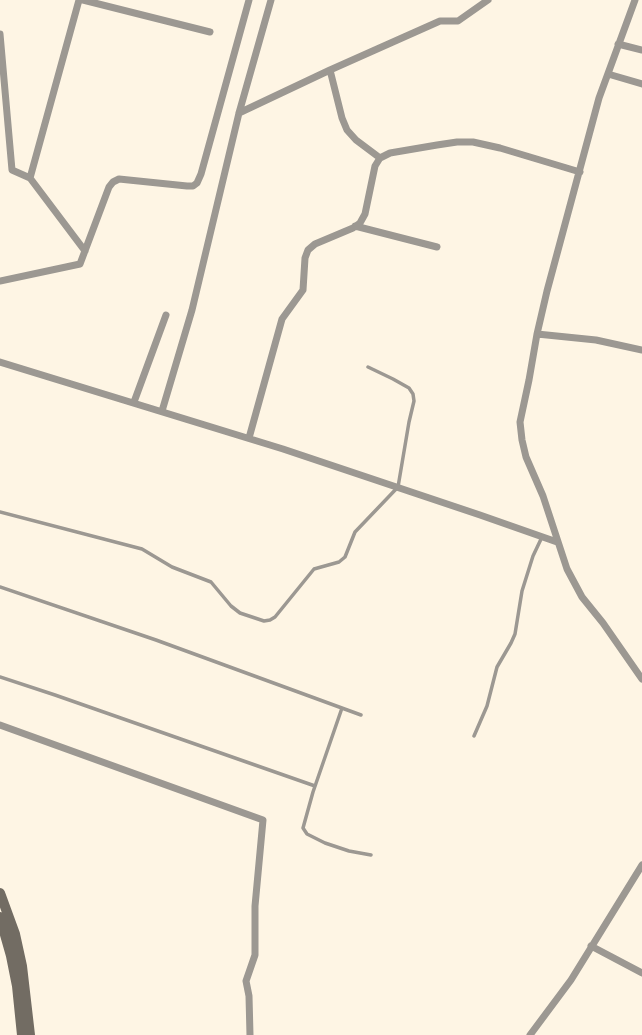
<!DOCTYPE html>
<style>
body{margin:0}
canvas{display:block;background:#fef5e4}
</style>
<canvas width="642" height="1035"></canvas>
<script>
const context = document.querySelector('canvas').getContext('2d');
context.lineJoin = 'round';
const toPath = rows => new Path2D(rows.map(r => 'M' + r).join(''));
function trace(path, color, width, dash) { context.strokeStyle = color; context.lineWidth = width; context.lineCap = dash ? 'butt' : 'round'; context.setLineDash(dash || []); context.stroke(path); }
const lane = toPath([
 [0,512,142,549,172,567,211,582,231,606,240,613,264,621,270,620,275,617,314,569,339,562,345,557,355,532,398,487,409,422,414,401,413,394,409,388,393,379,368,367],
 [0,587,156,640,361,715],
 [0,677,55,695,315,786],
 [342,708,313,792,303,828,307,834,325,843,349,851,371,855],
 [474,736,487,706,497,667,511,643,515,634,522,591,533,556,542,537]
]);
const street = toPath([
 [79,0,30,178,85,251],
 [83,0,210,32],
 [635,0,599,98,547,291,537,334,529,380,520,422,522,440,526,457,543,496,567,569,582,597,603,623,642,679],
 [0,34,12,170,30,178],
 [618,44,642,50],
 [330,70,342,118,347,130,356,140,380,158],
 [608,74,642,84],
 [239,113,330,70,440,21,458,21,488,0],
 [355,226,437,247],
 [0,281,80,264,109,187,113,182,119,179,187,186,193,186,197,183,201,174,249,0],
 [537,334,596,340,642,350],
 [0,362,283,449,480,515,557,542],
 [134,402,166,315],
 [162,411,192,310,239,113,271,0],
 [249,438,282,319,303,290,305,258,308,250,315,244,353,228,360,223,365,214,375,166,380,158,390,153,437,145,457,142,473,142,500,148,580,172],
 [0,725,263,820,255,906,255,955,246,981,249,996,250,1035],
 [591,946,642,973],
 [530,1035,571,980,642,865]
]);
const secondary = toPath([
 [0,893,15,934,22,966,30,1035],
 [0,917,11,956,17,986,22,1035]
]);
trace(lane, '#9c9892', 3.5);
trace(street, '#9c9892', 7);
trace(secondary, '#726c63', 10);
</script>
